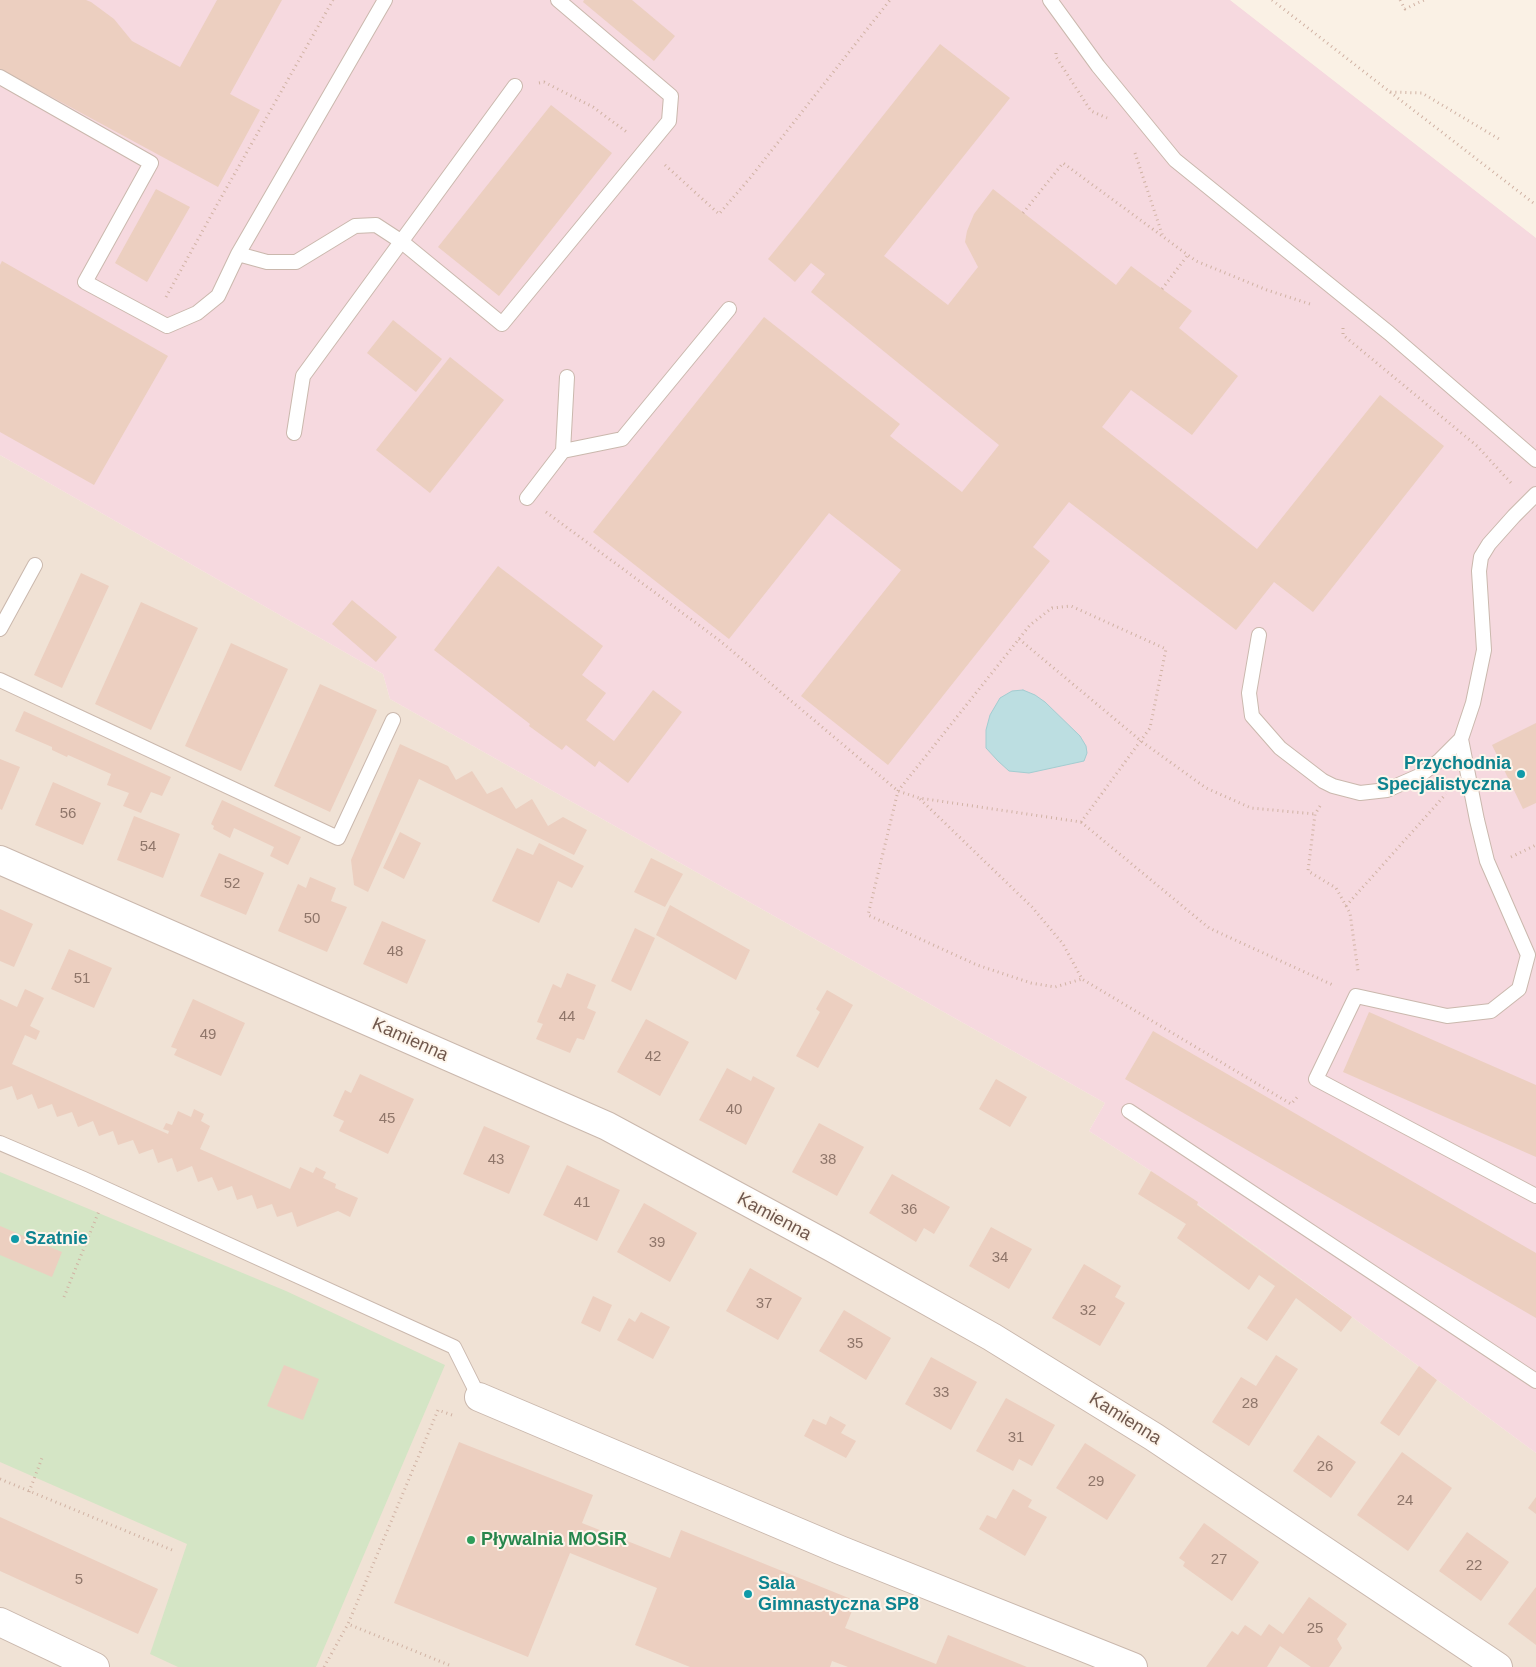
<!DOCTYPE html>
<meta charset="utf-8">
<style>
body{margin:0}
canvas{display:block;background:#faf1e5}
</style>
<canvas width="1536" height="1667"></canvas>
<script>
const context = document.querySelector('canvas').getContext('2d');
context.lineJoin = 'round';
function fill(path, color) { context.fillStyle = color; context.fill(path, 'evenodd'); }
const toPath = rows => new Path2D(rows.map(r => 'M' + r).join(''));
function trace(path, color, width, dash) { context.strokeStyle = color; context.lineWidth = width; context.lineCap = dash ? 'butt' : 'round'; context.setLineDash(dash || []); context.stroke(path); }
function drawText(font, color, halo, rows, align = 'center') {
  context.font = font + ' Arial,sans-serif'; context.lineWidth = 4; context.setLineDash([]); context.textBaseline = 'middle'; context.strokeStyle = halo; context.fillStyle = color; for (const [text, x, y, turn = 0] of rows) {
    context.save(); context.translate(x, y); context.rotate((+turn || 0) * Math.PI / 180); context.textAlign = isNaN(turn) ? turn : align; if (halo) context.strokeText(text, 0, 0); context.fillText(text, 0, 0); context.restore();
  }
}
const residential = toPath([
 [0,455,383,674,390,699,1105,1103,1089,1131,1151,1171,1271,1257,1536,1453,1536,1667,0,1667]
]);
const medical = toPath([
 [0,0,1230,0,1536,238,1536,1453,1271,1257,1151,1171,1089,1131,1105,1103,390,699,383,674,0,455]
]);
const green = toPath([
 [0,1172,286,1291,445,1365,316,1667,178,1667,150,1654,187,1544,0,1462]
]);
const water = toPath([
 [1023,690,1035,695,1045,702,1080,736,1086,746,1087,753,1084,761,1029,773,1009,771,998,761,986,748,986,730,990,715,1000,698,1012,691,1023,690]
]);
const building = toPath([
 [0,0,86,0,91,2,114,19,132,41,180,67,217,0,282,0,230,94,260,110,218,187,0,69],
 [584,0,632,0,675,36,654,61,583,2],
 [940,44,1010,98,884,256,948,305,978,267,965,242,967,231,974,214,993,189,1116,285,1131,266,1192,311,1179,328,1238,376,1192,435,1131,390,1102,427,1257,549,1380,395,1444,446,1313,612,1274,582,1236,630,1069,502,1033,547,1050,561,888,765,801,696,901,570,829,513,729,639,593,532,764,317,900,424,890,436,962,492,999,445,811,292,825,274,811,263,795,282,768,259,807,211],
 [551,105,612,153,499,296,438,247],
 [156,189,190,207,147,282,115,263],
 [2,261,168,356,94,485,0,432,0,265],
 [393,320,442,359,416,392,367,353],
 [450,357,504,400,430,493,376,450],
 [498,566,603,646,582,675,606,693,586,720,614,741,653,690,682,712,628,783,599,761,595,767,566,745,562,750,529,726,530,724,434,650],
 [81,573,109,586,62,688,34,675],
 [352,600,397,637,376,662,332,624],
 [141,602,198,628,151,730,95,704],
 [231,643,288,669,241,771,185,746],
 [320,684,377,710,330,812,274,786],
 [24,711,171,777,162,796,151,792,141,813,123,806,129,793,107,785,111,774,68,755,67,757,52,750,52,747,15,731],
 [1536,723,1536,803,1523,809,1492,745],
 [400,744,448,766,456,780,472,771,487,794,502,787,516,809,532,799,548,826,563,817,587,830,574,855,419,779,368,892,354,885,351,860],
 [0,759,20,767,2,810,0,809],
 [53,782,101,803,83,845,35,825],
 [222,800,301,837,288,865,270,856,274,847,234,828,230,838,213,829,214,826,211,824],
 [134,816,180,834,163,878,117,860],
 [400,832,421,843,404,879,383,868],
 [539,843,584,866,572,888,558,881,539,923,492,901,517,848,533,855],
 [219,853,264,873,246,915,200,896],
 [651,858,683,874,665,907,634,892],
 [310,877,336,888,331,901,347,907,327,952,278,931,298,884,306,888],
 [670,905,750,950,736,980,656,935],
 [0,909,33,924,14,967,0,961],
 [382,921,426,940,407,984,363,964],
 [635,928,655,938,631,991,611,981],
 [69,949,112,968,94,1008,51,989],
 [567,973,596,985,587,1008,596,1012,584,1040,577,1038,570,1053,536,1039,543,1024,537,1022,553,984,561,988],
 [25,989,44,998,30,1026,40,1031,36,1040,25,1035,12,1064,168,1134,169,1131,163,1129,166,1123,172,1125,178,1111,191,1117,194,1109,204,1114,201,1121,210,1126,200,1149,290,1189,300,1167,313,1173,316,1167,326,1172,323,1178,336,1184,335,1188,358,1198,350,1217,338,1211,297,1227,292,1212,277,1217,272,1204,257,1209,252,1195,237,1200,232,1186,218,1191,212,1177,198,1182,192,1166,177,1172,172,1158,158,1163,153,1149,139,1154,133,1140,118,1145,113,1131,99,1136,93,1121,78,1127,72,1112,57,1117,52,1104,38,1109,32,1094,17,1100,12,1086,0,1090,0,999,17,1007],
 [827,990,853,1005,818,1068,796,1056,820,1012,816,1009],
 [193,999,245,1023,221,1076,174,1055,177,1049,171,1047],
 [1369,1012,1536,1085,1536,1157,1343,1072],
 [646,1019,689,1042,660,1096,617,1072],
 [1153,1031,1536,1253,1536,1318,1125,1079],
 [727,1068,751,1081,753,1076,775,1088,746,1145,699,1120],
 [360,1074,414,1099,388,1154,339,1131,344,1121,333,1116,345,1090,351,1093],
 [996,1079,1027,1097,1010,1127,979,1109],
 [819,1123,864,1147,837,1196,792,1172],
 [484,1126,530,1146,509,1194,463,1174],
 [567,1165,620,1190,597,1241,543,1215],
 [1151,1171,1198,1202,1197,1205,1352,1317,1341,1332,1296,1298,1267,1341,1247,1328,1275,1286,1259,1275,1249,1290,1177,1238,1186,1224,1138,1194],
 [892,1174,950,1207,934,1234,924,1228,916,1242,869,1213],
 [644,1203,697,1233,670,1282,617,1252],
 [0,1226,62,1252,52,1277,0,1255],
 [991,1227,1032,1249,1009,1289,969,1266],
 [1084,1264,1121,1286,1115,1297,1125,1303,1100,1346,1052,1318],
 [750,1268,802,1298,778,1340,726,1311],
 [593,1296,612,1305,600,1332,581,1323],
 [844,1310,891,1338,866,1380,819,1351],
 [641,1312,670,1327,653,1359,617,1340,629,1318,635,1322],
 [1276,1355,1298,1369,1249,1446,1212,1422,1241,1377,1256,1386],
 [931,1357,977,1382,951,1430,905,1404],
 [284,1365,319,1379,303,1420,267,1406],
 [1419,1366,1437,1380,1399,1436,1380,1423],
 [1006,1398,1055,1425,1032,1466,1019,1459,1013,1471,976,1451],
 [830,1416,846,1425,841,1433,856,1441,846,1458,804,1436,813,1419,826,1425],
 [1318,1435,1356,1462,1331,1498,1293,1471],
 [459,1442,593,1495,582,1523,670,1558,681,1530,856,1601,845,1628,936,1664,948,1635,1027,1667,848,1667,832,1661,830,1667,690,1667,635,1645,657,1588,570,1553,528,1657,394,1603],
 [1085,1443,1136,1475,1107,1520,1056,1488],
 [1402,1452,1452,1488,1408,1551,1357,1515],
 [1013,1489,1032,1500,1028,1507,1047,1517,1025,1556,979,1529,987,1515,996,1519],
 [1536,1497,1536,1514,1528,1508],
 [0,1517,158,1589,138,1634,0,1571],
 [1204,1523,1259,1562,1232,1601,1183,1566,1185,1562,1179,1558],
 [1467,1532,1509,1562,1481,1601,1439,1571],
 [1536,1587,1536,1645,1508,1624],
 [1309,1597,1347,1624,1337,1639,1342,1648,1329,1667,1311,1667,1280,1646,1267,1667,1206,1667,1232,1631,1238,1635,1245,1625,1261,1636,1269,1624,1283,1634]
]);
const path = toPath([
 [1272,0,1390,92,1422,93,1499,139],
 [1400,0,1405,9,1424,0],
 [1056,53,1056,57,1091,111,1107,118],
 [539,83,544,82,593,107,628,133],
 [1390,92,1536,205],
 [1135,153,1163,237],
 [665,165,719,214,750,178,890,0],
 [1023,213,1063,163,1196,261,1267,290,1310,304],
 [1162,289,1187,256],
 [166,297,218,203,333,0],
 [1343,328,1343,335,1477,446,1512,484],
 [546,512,719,640,898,791,919,798,1081,822,1150,728,1166,649,1071,606,1052,608,1030,625,898,791,868,915,977,965,1031,983,1055,987,1082,979],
 [1019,639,1141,741,1206,788,1251,808,1315,814],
 [920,799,1032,907,1063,944,1082,979,1291,1104,1299,1095],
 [1320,806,1315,814,1308,871,1336,888,1350,913,1358,971],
 [1081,822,1209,928,1335,986],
 [1511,857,1536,845],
 [1346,906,1446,794],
 [64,1297,99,1211],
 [0,1479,172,1550],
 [29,1492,42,1458],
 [449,1665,348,1624,438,1410,452,1415],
 [324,1667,348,1624]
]);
const service = toPath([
 [1050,0,1098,66,1175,160,1389,333,1536,460],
 [0,77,151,163,85,282,167,326,197,313,218,296,238,254,385,0],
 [238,254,267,262,296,262,355,226,376,225,402,242,502,324,669,121,671,96,558,0],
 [567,377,563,451,622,439,729,309],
 [294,433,303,376,515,86],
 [527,498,563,451],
 [0,629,35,565],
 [1259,635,1249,693,1252,716,1280,748,1323,781,1333,786,1360,793,1387,790,1419,776,1440,760,1461,739,1473,703,1484,650,1479,571,1481,557,1489,544,1514,516,1536,494],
 [0,680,338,838,393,720],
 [1461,739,1477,820,1487,861,1528,955,1519,989,1491,1011,1447,1016,1356,996,1316,1079,1536,1196],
 [1129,1111,1536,1381],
 [0,1143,84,1179,454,1347,479,1397]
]);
const minor = toPath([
 [0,860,607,1126,833,1248,992,1337,1154,1437,1498,1667],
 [479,1397,840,1550,1133,1667],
 [0,1622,95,1667]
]);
const markers = [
 [1521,774,5,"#0f9aa8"],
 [15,1239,5,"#0f9aa8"],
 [471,1540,5,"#2e9e5b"],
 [748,1594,5,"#0f9aa8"]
];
const numberNames = [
 ["56",68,814],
 ["54",148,847],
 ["52",232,884],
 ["50",312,919],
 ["48",395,952],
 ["51",82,979],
 ["44",567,1017],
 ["49",208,1035],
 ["42",653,1057],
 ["40",734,1110],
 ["45",387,1119],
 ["43",496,1160],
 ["38",828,1160],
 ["41",582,1203],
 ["36",909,1210],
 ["39",657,1243],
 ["34",1000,1258],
 ["37",764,1304],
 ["32",1088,1311],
 ["35",855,1344],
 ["33",941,1393],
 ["28",1250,1404],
 ["31",1016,1438],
 ["26",1325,1467],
 ["29",1096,1482],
 ["24",1405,1501],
 ["27",1219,1560],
 ["22",1474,1566],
 ["5",79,1580],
 ["25",1315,1629]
];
const cultureNames = [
 ["Przychodnia",1511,764,"right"],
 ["Specjalistyczna",1511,785,"right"],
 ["Szatnie",25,1239],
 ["Sala",758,1584],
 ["Gimnastyczna SP8",758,1605]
];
const streetNames = [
 ["Kamienna",410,1040,24],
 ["Kamienna",774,1217,28],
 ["Kamienna",1125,1419,32]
];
const leisureNames = [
 ["Pływalnia MOSiR",481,1540]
];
fill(residential, '#f0e2d5');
fill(medical, '#f6d9df');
fill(green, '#d4e5c5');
fill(water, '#bcdee1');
trace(water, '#a3cdd1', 1);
fill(building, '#eccfc0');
trace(service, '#cab8ad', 16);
trace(minor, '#cab8ad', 30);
trace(path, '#d0b2a3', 3, [1, 4]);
trace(service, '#fff', 14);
trace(minor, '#fff', 28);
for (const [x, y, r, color] of markers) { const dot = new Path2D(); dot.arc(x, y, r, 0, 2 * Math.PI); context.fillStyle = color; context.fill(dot); trace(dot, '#fdf5eb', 2); }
drawText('15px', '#8f766a', null, numberNames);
drawText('bold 18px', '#0d838f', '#fdf5eb', cultureNames, 'left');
drawText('18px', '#70584d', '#fdf5eb', streetNames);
drawText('bold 18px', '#27864d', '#fdf5eb', leisureNames, 'left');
</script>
